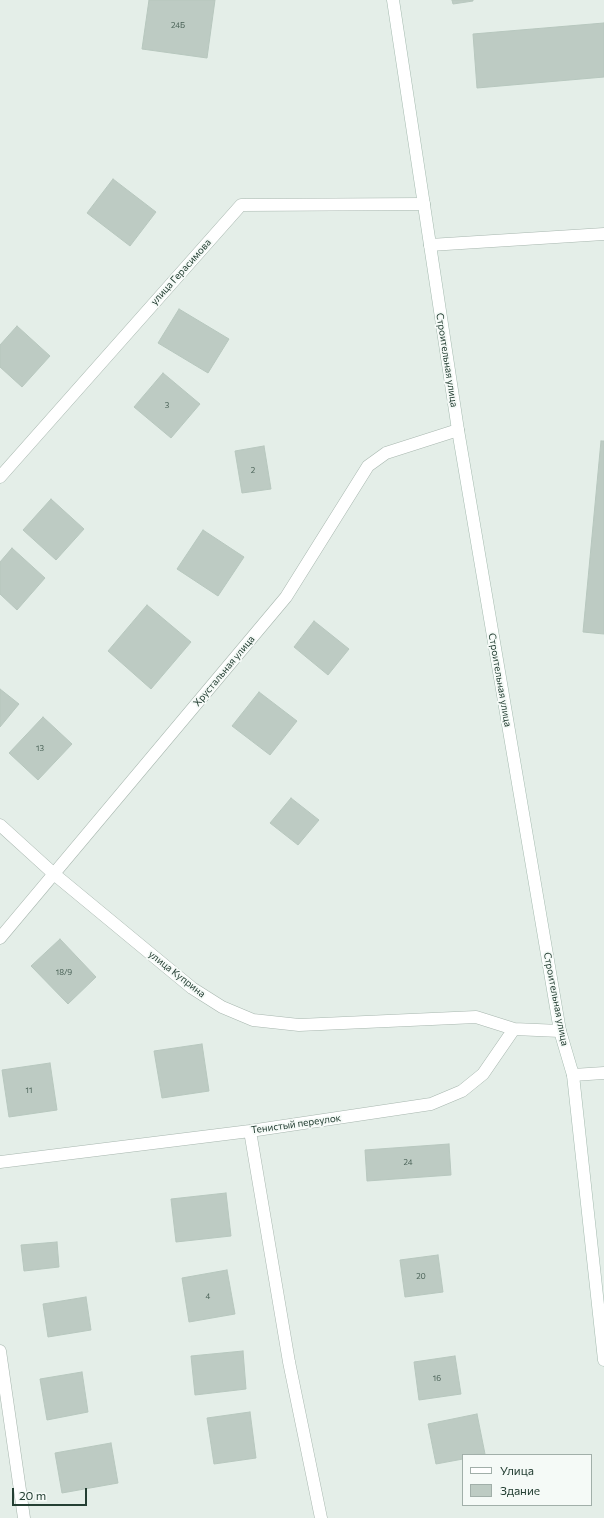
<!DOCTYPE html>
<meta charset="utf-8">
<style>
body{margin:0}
#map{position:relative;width:604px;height:1518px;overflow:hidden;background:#e4eee8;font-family:Commissioner,sans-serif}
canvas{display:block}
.legend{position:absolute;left:462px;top:1454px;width:130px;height:52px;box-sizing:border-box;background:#f5faf7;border:1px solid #a1afa9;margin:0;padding:5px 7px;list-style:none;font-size:12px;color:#243f33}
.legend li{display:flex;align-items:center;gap:8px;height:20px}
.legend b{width:20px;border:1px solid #a1afa9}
.scale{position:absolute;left:12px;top:1488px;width:75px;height:18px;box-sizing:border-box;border:2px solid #243f33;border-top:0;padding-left:5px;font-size:12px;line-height:14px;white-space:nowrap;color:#243f33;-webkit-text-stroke:3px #f5faf7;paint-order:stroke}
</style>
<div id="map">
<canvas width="604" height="1518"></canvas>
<ul class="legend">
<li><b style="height:5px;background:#fff"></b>Улица</li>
<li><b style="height:11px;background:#bdcbc3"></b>Здание</li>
</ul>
<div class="scale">20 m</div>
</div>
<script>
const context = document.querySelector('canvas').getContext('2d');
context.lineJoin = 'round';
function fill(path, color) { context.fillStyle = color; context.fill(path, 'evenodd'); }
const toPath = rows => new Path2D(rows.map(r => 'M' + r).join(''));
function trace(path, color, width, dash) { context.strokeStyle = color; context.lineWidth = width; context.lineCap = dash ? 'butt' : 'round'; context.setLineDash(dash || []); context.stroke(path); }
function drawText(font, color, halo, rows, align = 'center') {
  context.font = font + ' Commissioner,sans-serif'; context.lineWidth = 3.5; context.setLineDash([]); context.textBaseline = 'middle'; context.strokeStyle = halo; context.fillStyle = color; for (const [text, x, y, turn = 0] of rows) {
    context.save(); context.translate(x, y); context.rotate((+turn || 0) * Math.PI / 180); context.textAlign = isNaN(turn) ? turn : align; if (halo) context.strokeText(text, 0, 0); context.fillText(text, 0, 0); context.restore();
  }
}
const building = toPath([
 [149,0,215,0,207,58,142,49,149,0],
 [452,0,473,0,473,1,453,4,452,0],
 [604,23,604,77,477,88,473,34,604,23],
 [113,179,156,212,130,246,87,213,113,179],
 [179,309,229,339,208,373,158,343,179,309],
 [17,326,50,356,22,387,0,367,0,345,17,326],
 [163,373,200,404,171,438,134,407,163,373],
 [601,441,604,441,604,634,583,632,601,441],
 [264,446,271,489,242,493,235,451,264,446],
 [51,499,84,529,56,560,23,530,51,499],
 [203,530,244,557,218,596,177,569,203,530],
 [12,548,45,578,17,610,0,594,0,562,12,548],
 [147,605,191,642,151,689,108,651,147,605],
 [314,621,349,649,328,675,294,647,314,621],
 [0,689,19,704,0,727,0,689],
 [259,692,297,721,270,755,232,726,259,692],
 [43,717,72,744,38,780,9,753,43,717],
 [291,798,319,820,298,845,270,823,291,798],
 [60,939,96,977,68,1004,31,966,60,939],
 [202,1044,209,1091,162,1098,154,1051,202,1044],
 [50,1063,57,1110,9,1117,2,1070,50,1063],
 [449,1144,451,1175,367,1181,365,1150,449,1144],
 [226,1193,231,1236,176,1242,171,1199,226,1193],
 [57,1242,59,1267,24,1271,21,1245,57,1242],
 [438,1255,443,1292,405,1297,400,1260,438,1255],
 [227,1270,235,1314,189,1322,182,1278,227,1270],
 [86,1297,91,1330,48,1337,43,1304,86,1297],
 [243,1351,246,1389,195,1395,191,1356,243,1351],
 [455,1356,461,1394,419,1400,414,1362,455,1356],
 [82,1372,88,1412,47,1420,40,1379,82,1372],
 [250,1412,256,1458,214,1464,207,1418,250,1412],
 [477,1414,485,1454,463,1455,463,1459,436,1464,428,1424,477,1414],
 [111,1443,118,1483,62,1493,55,1453,111,1443]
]);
const lane = toPath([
 [430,245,604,234]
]);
const street = toPath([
 [0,477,241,205,424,204],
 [0,825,54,874,192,988,222,1007,253,1020,299,1025,476,1017,514,1029],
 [0,938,286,597,368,466,386,453,458,430],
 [573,1075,604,1073],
 [250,1131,289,1362,321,1518],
 [0,1162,250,1131,431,1104,462,1091,483,1074,514,1029,560,1031],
 [0,1351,24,1518]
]);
const secondary = toPath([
 [393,0,458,430,560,1031,573,1075,604,1360]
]);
const numberNames = [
 ["24Б",178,25],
 ["3",167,405],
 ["2",253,470],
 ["13",40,748],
 ["18/9",64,972],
 ["11",29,1090],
 ["24",408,1162],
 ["20",421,1276],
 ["4",208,1296],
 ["16",437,1378]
];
const streetNames = [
 ["улица Герасимова",181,272,-48],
 ["Строительная улица",447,360,81],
 ["Хрустальная улица",224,671,-50],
 ["Строительная улица",500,680,80],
 ["улица Куприна",177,974,38],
 ["Строительная улица",556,999,79],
 ["Тенистый переулок",296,1124,-8]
];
fill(building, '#bdcbc3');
trace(building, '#b7c7be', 1);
trace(lane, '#a7b6ae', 13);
trace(street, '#a7b6ae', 13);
trace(secondary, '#a3b9ae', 13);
trace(lane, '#fff', 12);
trace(street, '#fff', 12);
trace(secondary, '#fff', 12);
drawText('8px', '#4a6257', null, numberNames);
drawText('10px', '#243f33', '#f5faf7', streetNames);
</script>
